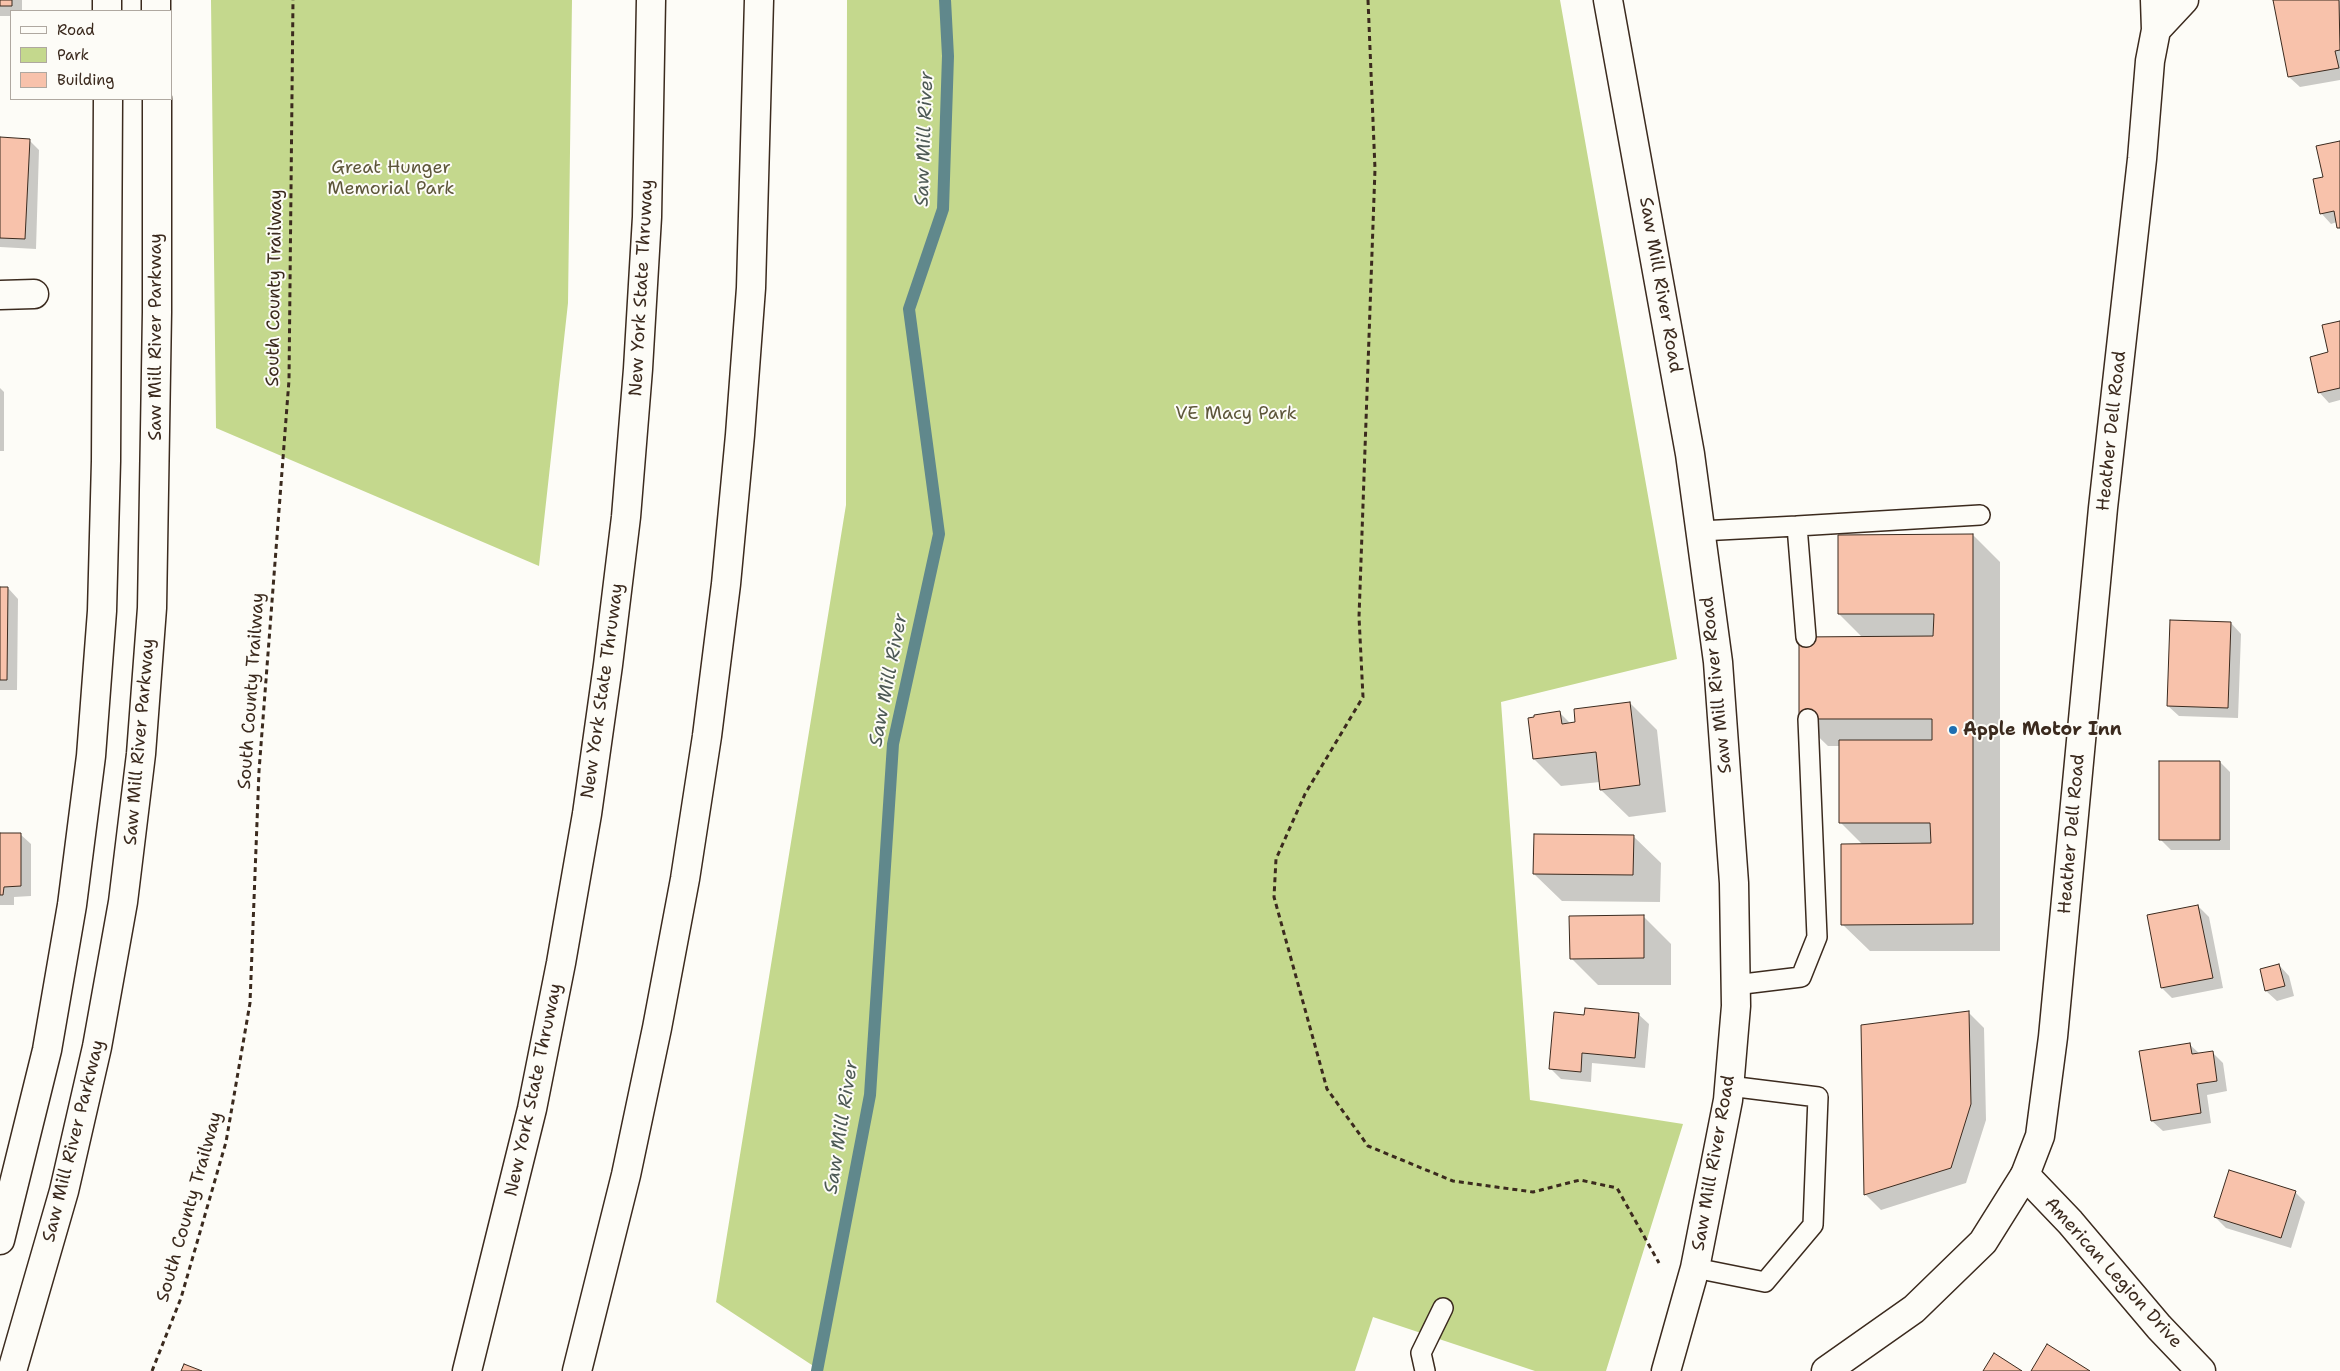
<!DOCTYPE html>
<style>
body{margin:0}
#map{position:relative;width:2340px;height:1371px;overflow:hidden;background:#fdfcf7;font-family:"Shantell Sans",sans-serif}
canvas{display:block}
.legend{position:absolute;left:10px;top:10px;width:162px;height:90px;box-sizing:border-box;background:#fdfcf7;border:1px solid #afa8a0;margin:0;padding:6px 9px;list-style:none;font-size:15px;color:#3b2a1e}
.legend li{display:flex;align-items:center;gap:10px;height:25px}
.legend b{width:25px;border:1px solid #afa8a0}
</style>
<div id="map">
<canvas width="2340" height="1371"></canvas>
<ul class="legend">
<li><b style="height:6px;background:#fdfcf7"></b>Road</li>
<li><b style="height:14px;background:#c4d88d"></b>Park</li>
<li><b style="height:14px;background:#f8c2ab"></b>Building</li>
</ul>
</div>
<script>
const context = document.querySelector('canvas').getContext('2d');
context.lineJoin = 'round';
function fill(path, color) { context.fillStyle = color; context.fill(path, 'evenodd'); }
const toPath = rows => new Path2D(rows.map(r => 'M' + r).join(''));
function trace(path, color, width, dash) { context.strokeStyle = color; context.lineWidth = width; context.lineCap = dash ? 'butt' : 'round'; context.setLineDash(dash || []); context.stroke(path); }
function drawText(font, color, halo, rows, align = 'center') {
  context.font = font + ' "Shantell Sans",sans-serif'; context.lineWidth = 4; context.setLineDash([]); context.textBaseline = 'middle'; context.strokeStyle = halo; context.fillStyle = color; for (const [text, x, y, turn = 0] of rows) {
    context.save(); context.translate(x, y); context.rotate((+turn || 0) * Math.PI / 180); context.textAlign = isNaN(turn) ? turn : align; if (halo) context.strokeText(text, 0, 0); context.fillText(text, 0, 0); context.restore();
  }
}
const green = toPath([
 [211,0,572,0,568,303,539,566,216,428],
 [847,0,1560,0,1677,659,1501,702,1530,1100,1683,1124,1606,1371,1535,1371,1373,1317,1355,1371,821,1371,716,1302,846,505]
]);
const shadow = toPath([
 [0,0,22,0,22,11,11,11,11,16,0,16],
 [2274,0,2340,1,2340,80,2300,87,2289,77],
 [0,139,29,140,39,150,36,249,0,247],
 [2340,142,2340,229,2337,222,2331,224,2321,213],
 [2340,322,2340,400,2329,403,2319,392],
 [0,388,4,392,4,451,0,451],
 [1973,535,2000,562,2000,951,1870,951,1842,924,1863,845,1840,822,1840,746,1828,746,1800,719,1863,638,1839,614],
 [0,588,8,588,18,599,17,690,0,690],
 [2231,623,2241,634,2238,718,2179,716,2168,706],
 [1630,703,1657,730,1666,812,1629,817,1601,790,1600,782,1561,786,1534,759,1529,719,1560,713,1571,724],
 [2220,762,2230,772,2230,850,2171,850,2161,840],
 [0,834,20,834,31,844,31,896,14,897,14,905,0,905],
 [1633,836,1661,863,1660,902,1562,901,1534,874],
 [2198,906,2209,917,2223,988,2172,998,2162,988],
 [1643,916,1671,944,1671,985,1598,985,1571,958],
 [2279,965,2289,976,2294,996,2277,1001,2266,991],
 [1968,1012,1984,1028,1986,1120,1966,1183,1881,1210,1865,1194],
 [1638,1014,1649,1024,1645,1068,1592,1063,1591,1082,1561,1079,1551,1069,1585,1016],
 [2189,1044,2200,1054,2212,1052,2223,1063,2227,1091,2207,1095,2211,1123,2163,1131,2152,1121,2141,1052],
 [2295,1192,2305,1202,2291,1248,2226,1228,2215,1217]
]);
const stream = toPath([
 [817,1371,870,1095,893,744,939,534,909,309,943,209,948,56,945,0]
]);
const building = toPath([
 [0,0,12,0,12,6,0,6,0,0],
 [2273,0,2339,0,2340,50,2335,51,2339,68,2288,77,2273,0],
 [0,137,30,139,25,239,0,238,0,137],
 [2340,141,2340,228,2337,228,2334,211,2320,214,2313,179,2323,177,2316,146,2340,141],
 [2340,321,2340,388,2318,393,2310,357,2328,352,2322,325,2340,321],
 [1973,534,1973,924,1841,925,1841,844,1931,843,1930,823,1839,823,1839,740,1932,740,1932,719,1799,719,1799,637,1933,636,1934,614,1838,614,1838,535,1973,534],
 [0,587,8,587,7,680,0,680,0,587],
 [2170,620,2231,622,2228,708,2167,706,2170,620],
 [1630,702,1640,785,1600,790,1596,752,1533,759,1528,718,1534,717,1534,715,1560,711,1562,724,1575,722,1574,709,1630,702],
 [2159,761,2220,761,2220,840,2159,840,2159,761],
 [0,833,21,833,21,886,4,887,3,895,0,895,0,833],
 [1534,834,1634,835,1633,875,1533,874,1534,834],
 [2198,905,2213,978,2161,988,2147,915,2198,905],
 [1644,915,1644,958,1570,959,1569,916,1644,915],
 [2279,964,2285,986,2265,991,2260,969,2279,964],
 [1585,1008,1639,1013,1635,1058,1582,1053,1581,1072,1549,1069,1554,1012,1584,1015,1585,1008],
 [1969,1011,1971,1104,1951,1168,1864,1195,1861,1025,1969,1011],
 [2190,1043,2192,1054,2213,1051,2217,1081,2197,1084,2201,1113,2151,1121,2139,1051,2190,1043],
 [2229,1170,2296,1191,2281,1238,2214,1217,2229,1170],
 [2047,1344,2090,1371,2031,1371,2047,1344],
 [1994,1353,2022,1371,1983,1371,1994,1353],
 [184,1364,202,1371,181,1371,184,1364]
]);
const path = toPath([
 [1368,0,1375,169,1359,617,1363,697,1305,794,1276,859,1274,897,1327,1089,1368,1146,1453,1181,1533,1192,1580,1180,1617,1188,1659,1263],
 [152,1371,181,1298,226,1142,250,1003,259,771,289,380,293,0]
]);
const service = toPath([
 [1797,526,1980,515],
 [1700,531,1797,526,1806,637],
 [1735,985,1801,977,1817,937,1808,719],
 [1695,1268,1765,1282,1813,1225,1818,1097,1729,1086],
 [1425,1371,1421,1353,1443,1308]
]);
const minor = toPath([
 [0,295,34,294],
 [2025,1175,2070,1222,2159,1327,2201,1371]
]);
const tertiary = toPath([
 [2156,30,2184,0],
 [1826,1371,1914,1309,1983,1242,2025,1175,2040,1136,2053,1037,2103,508,2142,159,2150,61,2156,30,2155,0]
]);
const secondary = toPath([
 [1608,0,1690,454,1718,662,1734,883,1736,1006,1728,1100,1695,1268,1666,1371]
]);
const trunk = toPath([
 [107,0,107,11],
 [156,0,156,11],
 [0,1240,47,1050,72,905,91,756,102,611,106,461,108,99],
 [12,1371,64,1191,97,1047,123,902,141,754,152,608,157,312,157,99]
]);
const motorway = toPath([
 [467,1371,532,1109,561,963,587,814,608,665,626,517,638,369,647,217,651,0],
 [577,1371,626,1175,657,1028,685,879,707,736,726,584,740,435,751,288,759,0]
]);
const markers = [
 [1953,730,5,"#1f6fb2"]
];
const parkNames = [
 ["Great Hunger",391,168],
 ["Memorial Park",391,189],
 ["VE Macy Park",1236,414]
];
const streetNames = [
 ["Saw Mill River Road",1660,285,80],
 ["South County Trailway",275,288,-89],
 ["New York State Thruway",642,288,-87],
 ["Saw Mill River Parkway",156,337,-90],
 ["Heather Dell Road",2112,431,-84],
 ["Saw Mill River Road",1717,685,-96],
 ["South County Trailway",252,691,-86],
 ["New York State Thruway",603,691,-82],
 ["Saw Mill River Parkway",140,742,-85],
 ["Heather Dell Road",2072,834,-85],
 ["New York State Thruway",534,1090,-78],
 ["Saw Mill River Parkway",74,1141,-76],
 ["Saw Mill River Road",1714,1163,-80],
 ["South County Trailway",190,1207,-74],
 ["American Legion Drive",2113,1273,48]
];
const poiNames = [
 ["Apple Motor Inn",1963,730]
];
const waterNames = [
 ["Saw Mill River",925,139,-88],
 ["Saw Mill River",889,680,-79],
 ["Saw Mill River",842,1127,-81]
];
fill(green, '#c4d88d');
fill(shadow, '#0003');
trace(stream, '#60888c', 12);
fill(building, '#f8c2ab');
trace(building, '#3b2a1e', 1);
trace(service, '#3b2a1e', 22);
trace(minor, '#3b2a1e', 31);
trace(tertiary, '#3b2a1e', 31);
trace(secondary, '#3b2a1e', 31);
trace(trunk, '#3b2a1e', 31);
trace(motorway, '#3b2a1e', 31);
trace(path, '#3b2a1e', 3, [5, 4]);
trace(service, '#fdfcf7', 19);
trace(minor, '#fdfcf7', 28);
trace(tertiary, '#fdfcf7', 28);
trace(secondary, '#fdfcf7', 28);
trace(trunk, '#fdfcf7', 28);
trace(motorway, '#fdfcf7', 28);
for (const [x, y, r, color] of markers) { const dot = new Path2D(); dot.arc(x, y, r, 0, 2 * Math.PI); context.fillStyle = color; context.fill(dot); trace(dot, '#fdfcf7', 2); }
drawText('18px', '#5d563a', '#fdfcf7', parkNames);
drawText('18px', '#3b2a1e', '#fdfcf7', streetNames);
drawText('bold 18px', '#3b2a1e', '#fdfcf7', poiNames, 'left');
drawText('italic 19px', '#4d5955', '#fdfcf7', waterNames);
</script>
